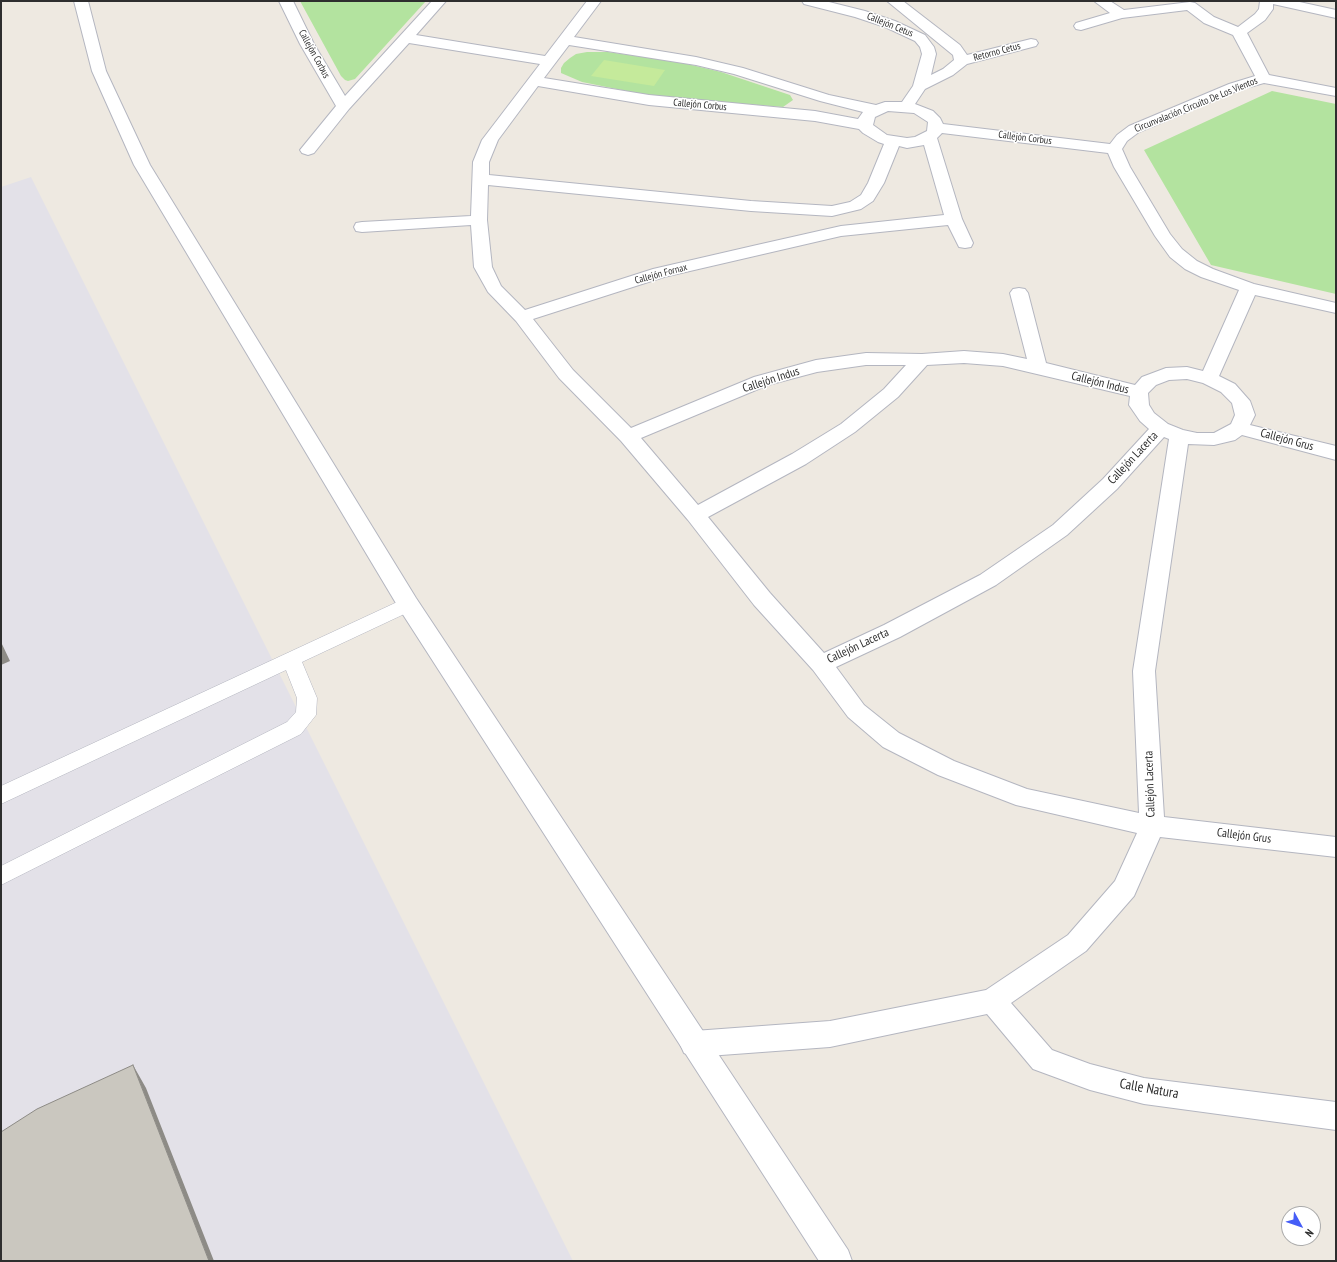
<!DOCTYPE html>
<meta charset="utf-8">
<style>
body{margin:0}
#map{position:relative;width:1337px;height:1262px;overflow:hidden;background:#eee9e1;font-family:"PT Sans Narrow",sans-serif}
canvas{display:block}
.frame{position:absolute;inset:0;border:2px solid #2e2e2e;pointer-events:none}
.north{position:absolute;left:1281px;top:1206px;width:40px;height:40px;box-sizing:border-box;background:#fff;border:1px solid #ababab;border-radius:50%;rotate:130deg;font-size:11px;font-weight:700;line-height:16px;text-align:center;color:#2e2e2e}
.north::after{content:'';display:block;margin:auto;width:14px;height:18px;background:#455df7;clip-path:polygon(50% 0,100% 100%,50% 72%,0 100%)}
</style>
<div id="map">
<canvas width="1337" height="1262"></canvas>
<div class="frame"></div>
<div class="north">N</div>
</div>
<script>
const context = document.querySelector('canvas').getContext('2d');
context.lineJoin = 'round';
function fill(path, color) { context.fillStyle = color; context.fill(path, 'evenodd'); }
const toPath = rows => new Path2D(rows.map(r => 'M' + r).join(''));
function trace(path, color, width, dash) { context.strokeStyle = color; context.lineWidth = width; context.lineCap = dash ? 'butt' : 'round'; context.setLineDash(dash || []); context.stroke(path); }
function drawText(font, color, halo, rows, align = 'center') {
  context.font = font + ' "PT Sans Narrow",sans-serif'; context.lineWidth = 3; context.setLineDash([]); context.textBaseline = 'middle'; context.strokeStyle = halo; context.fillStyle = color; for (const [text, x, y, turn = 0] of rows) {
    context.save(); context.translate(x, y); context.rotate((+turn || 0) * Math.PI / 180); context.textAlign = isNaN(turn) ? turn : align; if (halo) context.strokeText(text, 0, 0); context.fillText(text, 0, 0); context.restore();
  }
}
const industrial = toPath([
 [31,177,573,1261,1,1261,1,187]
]);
const green = toPath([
 [300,1,426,1,355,79,348,81,345,80,341,76],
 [587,52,608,52,679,62,721,72,790,95,793,100,783,107,656,97,582,82,561,73,561,68,564,63,570,58,576,54],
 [1272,91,1336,104,1336,294,1211,265,1144,150]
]);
const pitch = toPath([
 [604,60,665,70,654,86,591,76]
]);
const service = toPath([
 [408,597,415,599,417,604,415,609,302,662,317,698,316,715,301,734,1,885,1,866,287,722,296,712,297,698,286,670,1,804,1,786,408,597]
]);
const minor = toPath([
 [279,1,293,1,314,44,345,96,432,1,446,1,416,35,545,56,587,1,601,1,574,37,696,57,743,68,829,95,876,105,885,102,902,102,913,86,922,54,920,47,915,41,885,27,855,17,804,4,802,1,825,1,865,11,895,21,925,35,934,47,936,54,931,75,943,69,954,60,953,55,887,1,903,1,960,45,967,55,1031,39,1036,40,1038,43,1036,46,967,64,953,75,925,89,915,104,933,111,940,118,943,124,1110,144,1117,135,1129,126,1229,84,1255,76,1233,35,1204,23,1187,10,1122,18,1081,30,1076,29,1074,26,1076,23,1110,13,1094,1,1110,1,1124,10,1190,2,1195,3,1214,17,1238,27,1255,14,1259,9,1260,1,1295,1,1336,10,1336,18,1273,4,1273,9,1265,20,1247,33,1269,75,1336,88,1336,96,1264,83,1239,90,1139,132,1127,141,1122,149,1130,167,1170,234,1182,249,1197,261,1213,269,1254,284,1336,303,1336,313,1255,295,1219,376,1235,384,1250,401,1255,415,1250,425,1336,446,1336,460,1242,435,1235,440,1214,445,1188,444,1155,671,1164,817,1336,837,1336,857,1160,837,1134,896,1086,951,1011,1003,1052,1050,1090,1064,1144,1078,1336,1102,1336,1130,1144,1104,1090,1090,1033,1069,987,1014,830,1047,694,1057,684,1053,680,1044,684,1035,694,1031,830,1021,986,990,1068,935,1115,881,1137,833,1016,805,938,775,883,747,848,717,813,670,754,605,688,520,621,441,559,378,516,321,488,292,474,267,471,225,362,232,356,231,354,227,356,223,362,222,471,216,473,162,482,140,540,64,409,43,349,109,314,153,308,155,302,153,300,150,336,106,300,44,279,1],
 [569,45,696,65,734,74,820,101,863,112,858,119,815,111,649,95,544,78,569,45],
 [538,86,649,105,815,121,859,129,863,133,878,142,884,144,868,183,861,195,850,202,832,206,751,201,489,175,489,162,498,140,538,86],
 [888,111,914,113,928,122,927,131,915,137,907,138,887,135,873,125,875,117,888,111],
 [942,133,1108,153,1114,167,1155,236,1170,257,1185,269,1201,277,1239,290,1203,371,1187,367,1166,368,1142,377,1135,385,1046,363,1028,293,1025,289,1019,288,1013,289,1010,293,1027,359,1003,354,964,351,922,354,866,353,816,360,754,377,631,428,573,370,533,319,664,277,841,236,948,225,959,247,965,248,971,247,973,243,962,219,937,138,942,133],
 [924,145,944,215,841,226,757,245,653,269,525,310,501,286,492,267,487,220,488,185,751,211,832,216,861,209,873,201,884,183,899,146,907,148,924,145],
 [964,363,1003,366,1130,396,1129,405,1140,421,1149,429,1103,479,1053,525,980,575,884,625,824,653,770,593,708,517,806,464,855,432,898,397,927,365,964,363],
 [866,365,906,365,884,389,841,424,792,454,698,505,641,438,768,385,817,372,866,365],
 [1187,379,1203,383,1221,392,1232,403,1235,415,1231,424,1214,433,1197,433,1183,430,1168,424,1154,413,1149,405,1148,393,1156,385,1169,380,1187,379],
 [1164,437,1169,439,1133,671,1139,813,1027,789,954,761,899,733,864,705,836,667,900,637,996,585,1067,535,1117,489,1164,437]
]);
const secondary = toPath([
 [74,1,88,1,106,71,150,165,416,598,848,1250,852,1261,819,1261,400,610,134,165,92,71,74,1]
]);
const shadedWall = toPath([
 [1,642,10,661,1,665],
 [133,1065,146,1088,214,1261,209,1261]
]);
const building = toPath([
 [133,1065,209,1261,1,1261,1,1132,37,1109,133,1065]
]);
const farStreetnames = [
 ["Callejón Cetus",890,25,22],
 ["Retorno Cetus",997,52,-15],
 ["Callejón Corbus",314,54,61],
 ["Callejón Corbus",700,105,5],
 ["Circunvalación Circuito De Los Vientos",1196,105,-22],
 ["Callejón Corbus",1025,138,7],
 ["Callejón Fornax",661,274,-15]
];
const streetNames = [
 ["Callejón Indus",771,380,-18],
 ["Callejón Indus",1100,383,14],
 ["Callejón Grus",1287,440,15],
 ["Callejón Lacerta",1133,458,-47],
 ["Callejón Lacerta",858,646,-25],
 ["Callejón Lacerta",1150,784,-92],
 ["Callejón Grus",1244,836,7]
];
const nearStreetnames = [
 ["Calle Natura",1149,1089,10]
];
fill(industrial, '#e3e1e8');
fill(green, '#b3e39f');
fill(pitch, '#c5ea9b');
trace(service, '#b4b6c0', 1);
trace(minor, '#b4b6c0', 2);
trace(secondary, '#b4b6c0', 2);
fill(service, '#fff');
fill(minor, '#fff');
fill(secondary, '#fff');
fill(shadedWall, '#8d8b86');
fill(building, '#cac7bf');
trace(building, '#8d8b86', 1);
drawText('10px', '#2e2e2e', '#fff', farStreetnames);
drawText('12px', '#2e2e2e', '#fff', streetNames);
drawText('14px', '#2e2e2e', '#fff', nearStreetnames);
</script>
